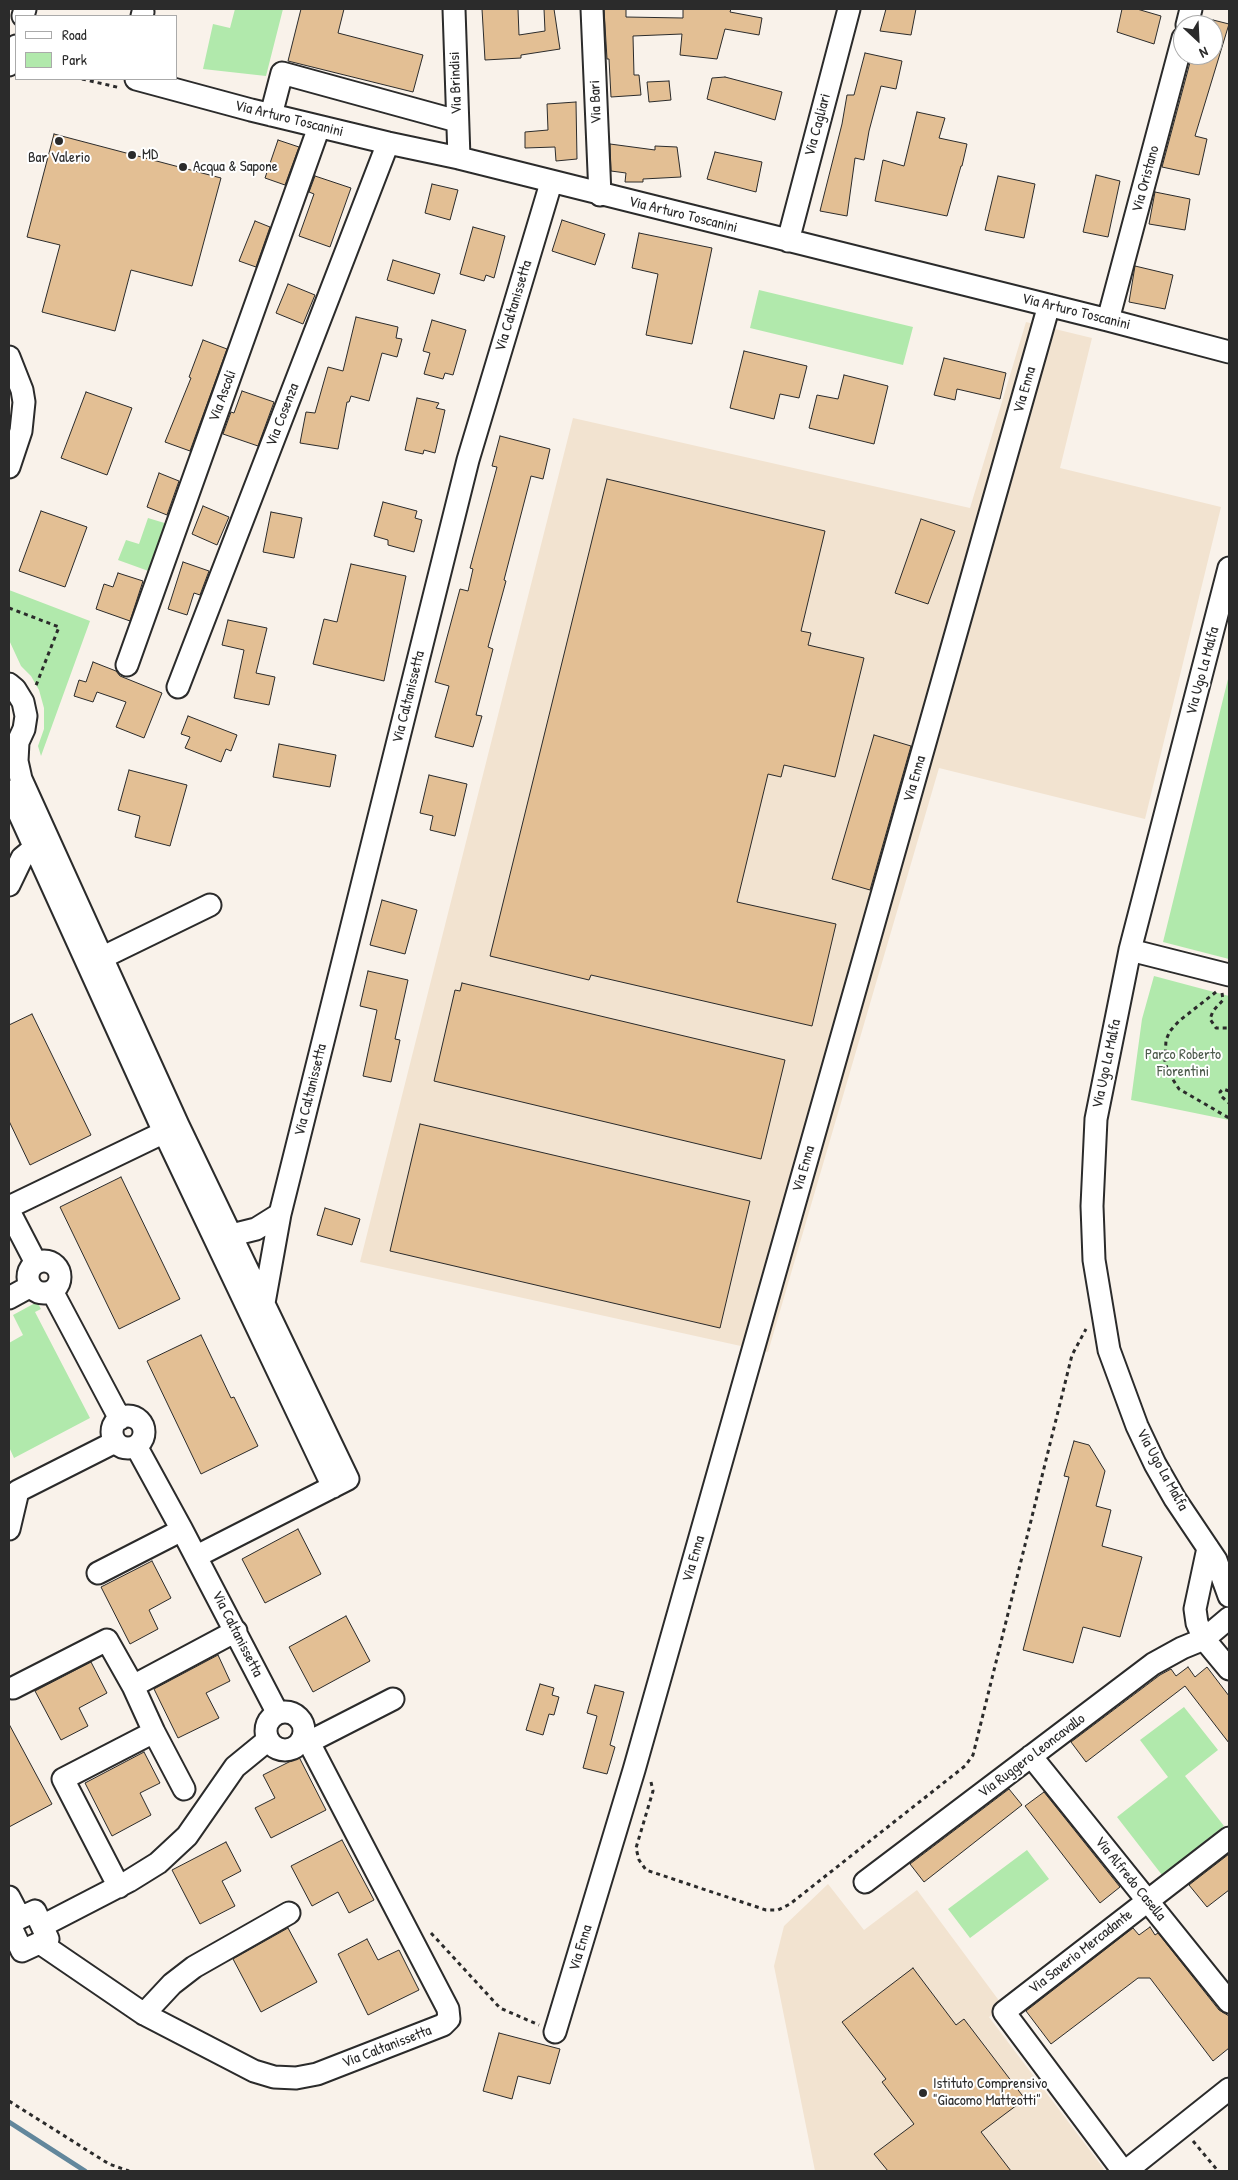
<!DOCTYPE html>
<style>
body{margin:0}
#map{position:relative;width:1238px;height:2180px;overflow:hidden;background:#f9f2ea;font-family:"Patrick Hand",sans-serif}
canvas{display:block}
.frame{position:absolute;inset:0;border:10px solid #2b2b2b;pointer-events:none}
.legend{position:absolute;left:15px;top:15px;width:162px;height:65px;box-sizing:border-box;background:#fff;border:1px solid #aaa;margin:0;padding:6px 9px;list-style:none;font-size:15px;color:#2b2b2b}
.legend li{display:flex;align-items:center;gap:10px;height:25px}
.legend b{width:25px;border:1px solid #aaa}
.north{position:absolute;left:1173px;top:15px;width:50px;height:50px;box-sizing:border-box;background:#fff;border:1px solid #aaa;border-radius:50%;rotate:155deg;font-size:14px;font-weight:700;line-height:20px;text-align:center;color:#2b2b2b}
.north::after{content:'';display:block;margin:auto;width:18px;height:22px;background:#2b2b2b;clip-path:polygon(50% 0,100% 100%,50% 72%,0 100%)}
</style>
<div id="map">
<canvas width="1238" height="2180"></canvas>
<div class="frame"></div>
<ul class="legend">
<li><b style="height:6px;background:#fff"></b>Road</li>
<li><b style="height:14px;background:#b1e9ac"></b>Park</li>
</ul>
<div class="north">N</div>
</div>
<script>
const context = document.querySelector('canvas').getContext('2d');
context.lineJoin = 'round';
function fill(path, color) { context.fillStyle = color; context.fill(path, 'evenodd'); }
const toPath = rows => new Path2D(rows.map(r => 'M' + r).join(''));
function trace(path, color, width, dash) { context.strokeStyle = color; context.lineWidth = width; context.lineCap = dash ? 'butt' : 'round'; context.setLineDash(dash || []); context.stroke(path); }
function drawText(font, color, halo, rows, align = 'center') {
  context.font = font + ' "Patrick Hand",sans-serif'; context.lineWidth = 4; context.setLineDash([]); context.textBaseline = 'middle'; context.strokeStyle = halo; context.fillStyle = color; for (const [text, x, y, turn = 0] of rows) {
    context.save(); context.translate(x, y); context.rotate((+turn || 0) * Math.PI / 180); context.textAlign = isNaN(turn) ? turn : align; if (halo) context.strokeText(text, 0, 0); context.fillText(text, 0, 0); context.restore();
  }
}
const built = toPath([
 [1026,322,1092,338,1060,468,1221,507,1145,819,939,768,768,1352,360,1262,573,418,970,508],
 [828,1884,864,1930,917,1890,1003,2006,989,2017,1104,2169,1101,2171,815,2171,774,1966,784,1926]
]);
const green = toPath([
 [235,9,283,9,266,76,203,69,213,24,230,28],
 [759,290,913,327,903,365,750,328],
 [148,518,171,525,154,573,118,560,126,540,139,544],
 [9,590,90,621,41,756,38,746,44,729,44,708,39,690,31,676,21,666,9,640],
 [1229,675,1229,959,1163,942],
 [1154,976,1229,996,1229,1120,1131,1100,1142,1019],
 [37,1302,41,1309,35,1312,90,1418,14,1458,9,1447,9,1343,23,1335,13,1315],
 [1184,1707,1218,1750,1185,1776,1224,1826,1162,1875,1117,1817,1168,1777,1140,1740],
 [1027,1850,1049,1879,970,1938,948,1909]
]);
const stream = toPath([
 [9,2122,85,2171]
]);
const building = toPath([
 [301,9,344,9,338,33,423,55,413,92,288,61,301,9],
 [482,9,518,9,519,35,545,31,544,9,554,9,560,49,521,55,521,58,485,60,482,9],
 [604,9,626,9,626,17,683,18,683,9,731,9,730,12,762,18,759,35,725,29,717,59,680,55,682,34,633,36,634,75,639,75,641,95,611,97,609,59,607,59,604,9],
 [886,9,916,9,911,35,880,31,886,9],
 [1122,9,1137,9,1161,16,1154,44,1117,32,1122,9],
 [1213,20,1229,24,1195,136,1207,139,1199,175,1162,167,1192,55,1213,55,1213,20],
 [865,53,902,61,896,89,881,86,869,131,864,160,855,158,847,216,820,211,842,124,847,95,854,95,865,53],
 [725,77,782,92,775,120,707,99,712,78,725,77],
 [669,81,671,100,649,102,647,82,669,81],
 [576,102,577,159,556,161,555,147,525,148,525,132,548,130,547,104,576,102],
 [917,112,945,118,939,138,967,144,962,166,961,166,947,216,875,201,883,160,904,166,917,112],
 [54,134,221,178,192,286,131,270,115,331,42,312,60,245,27,237,54,134],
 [278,140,299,147,285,185,265,178,278,140],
 [610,144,655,150,655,146,677,147,681,177,643,179,643,182,625,182,626,173,611,171,610,144],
 [715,152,762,162,756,192,707,179,715,152],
 [1096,175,1120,181,1108,237,1083,232,1096,175],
 [315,176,351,188,330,247,299,236,314,194,309,192,315,176],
 [998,176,1035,184,1024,238,985,230,998,176],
 [432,184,458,190,450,220,425,213,432,184],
 [1155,192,1190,199,1185,230,1149,224,1155,192],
 [562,220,605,234,595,265,552,251,562,220],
 [255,221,270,227,256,267,239,261,255,221],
 [473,227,505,236,494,278,486,275,484,281,460,274,473,227],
 [639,233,712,248,692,344,646,335,658,274,632,268,639,233],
 [393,260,440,274,434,294,387,280,393,260],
 [1135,266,1173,275,1165,309,1129,302,1135,266],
 [288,284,315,295,303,324,276,313,288,284],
 [356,317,398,327,396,338,402,339,397,357,382,353,369,401,351,396,349,402,347,402,338,449,300,443,306,412,315,413,328,367,343,371,356,317],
 [432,320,466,330,453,375,445,373,443,379,424,374,430,353,423,351,432,320],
 [203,340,227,349,190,451,165,442,191,378,189,377,203,340],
 [744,351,807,366,799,398,780,394,774,419,730,408,744,351],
 [944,358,1006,373,1000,399,957,389,955,400,934,395,944,358],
 [844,375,888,386,874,444,809,428,817,395,838,399,844,375],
 [242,391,274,402,258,446,223,434,231,412,234,413,242,391],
 [86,392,132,408,107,475,61,458,86,392],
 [417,398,439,403,436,408,445,410,435,453,424,450,423,454,405,450,417,398],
 [500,436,550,449,543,479,531,476,504,580,506,581,488,647,493,649,476,715,482,716,473,747,435,737,449,686,435,682,460,589,468,591,473,569,470,568,497,467,492,466,500,436],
 [159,473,179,481,167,515,147,507,159,473],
 [607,479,825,531,801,631,811,633,808,645,864,658,835,777,784,765,781,777,768,774,737,902,836,924,812,1026,591,975,589,980,490,956,607,479],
 [383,502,417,511,415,518,422,520,414,552,388,545,388,540,374,536,383,502],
 [203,506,229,517,217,545,192,534,203,506],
 [41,511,87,527,65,587,19,571,41,511],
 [271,512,302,518,294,558,263,552,271,512],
 [921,519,955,531,928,604,895,593,921,519],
 [183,562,209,571,200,595,194,593,187,615,168,609,183,562],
 [351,564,406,576,384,681,313,664,324,619,337,622,351,564],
 [118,573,143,581,130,621,96,609,104,584,113,587,118,573],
 [228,620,267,628,256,673,275,677,269,705,234,698,244,650,222,645,228,620],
 [93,662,116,671,120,676,162,693,144,738,116,727,126,702,97,692,93,702,74,696,79,680,86,682,93,662],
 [188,716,237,735,231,751,226,749,221,762,185,748,190,737,181,734,188,716],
 [874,735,911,746,870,890,832,879,874,735],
 [279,744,336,755,330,787,273,777,279,744],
 [129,770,187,785,170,846,135,837,140,816,118,810,129,770],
 [429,775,467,784,455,836,430,830,433,816,420,813,429,775],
 [382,900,417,910,405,954,370,945,382,900],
 [368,971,408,980,395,1039,400,1040,391,1082,363,1076,377,1010,360,1006,368,971],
 [462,983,785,1060,761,1159,434,1081,455,990,460,991,462,983],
 [32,1014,91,1135,30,1165,9,1121,9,1025,32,1014],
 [420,1124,750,1201,720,1328,390,1251,420,1124],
 [121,1177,180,1299,119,1329,60,1207,121,1177],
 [325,1208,360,1219,352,1245,317,1235,325,1208],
 [201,1335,231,1398,234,1397,258,1446,201,1474,147,1361,201,1335],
 [1074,1441,1089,1445,1105,1471,1096,1506,1111,1510,1102,1546,1142,1557,1120,1637,1083,1627,1073,1663,1023,1650,1069,1477,1064,1476,1074,1441],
 [298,1529,321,1574,265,1603,242,1559,298,1529],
 [152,1561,171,1598,149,1610,158,1629,130,1644,101,1587,152,1561],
 [346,1616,370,1661,313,1692,289,1647,346,1616],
 [218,1655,230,1681,206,1693,219,1718,178,1738,154,1689,218,1655],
 [91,1662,107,1693,79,1708,88,1726,61,1740,35,1691,91,1662],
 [1188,1667,1195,1677,1207,1667,1229,1696,1229,1743,1185,1686,1086,1762,1071,1742,1160,1675,1171,1669,1176,1676,1188,1667],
 [540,1684,554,1688,552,1695,559,1697,554,1715,549,1714,543,1735,526,1730,540,1684],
 [595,1685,624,1692,610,1745,615,1747,607,1774,583,1768,597,1716,587,1713,595,1685],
 [9,1724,52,1804,9,1827,9,1724],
 [144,1752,160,1783,140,1793,151,1815,112,1836,85,1783,144,1752],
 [299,1757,326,1810,271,1838,255,1808,275,1798,263,1775,299,1757],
 [1009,1789,1022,1805,924,1882,910,1864,1009,1789],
 [1044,1792,1120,1887,1100,1903,1025,1806,1044,1792],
 [342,1840,374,1900,349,1913,338,1892,312,1906,291,1866,342,1840],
 [226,1842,241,1871,222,1881,235,1906,200,1924,172,1870,226,1842],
 [1229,1854,1229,1890,1207,1907,1189,1885,1229,1854],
 [1150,1927,1155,1935,1158,1933,1219,2010,1229,2016,1229,2048,1213,2061,1150,1978,1138,1978,1051,2044,1026,2011,1133,1928,1139,1935,1150,1927],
 [288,1928,317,1982,261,2012,233,1959,288,1928],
 [367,1939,378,1960,399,1950,419,1990,368,2015,338,1954,367,1939],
 [913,1968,956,2025,964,2019,1025,2099,981,2132,1011,2171,888,2171,874,2154,914,2124,882,2082,886,2079,842,2022,913,1968],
 [499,2033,560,2049,550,2084,518,2076,512,2099,483,2091,499,2033]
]);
const path = toPath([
 [82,79,121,88],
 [9,608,59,627,35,688],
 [1216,992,1179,1021,1170,1031,1166,1040,1165,1061,1168,1072,1179,1089,1229,1118],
 [1222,993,1223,1000,1213,1011,1210,1019,1216,1028,1229,1028],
 [1229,1091,1223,1089,1220,1092,1221,1096,1229,1103],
 [651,1782,653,1791,636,1848,639,1860,646,1870,766,1910,778,1910,790,1904,965,1766,973,1755,1072,1355,1086,1329],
 [431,1933,500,2008,539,2025],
 [9,2101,109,2164,129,2171],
 [1193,2141,1218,2171]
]);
const minor = toPath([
 [454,9,459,158],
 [592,9,600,195],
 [23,16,25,9],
 [142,16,143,12],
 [1187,25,1191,9],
 [9,65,16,46],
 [136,79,251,110,388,143,459,158,1108,320,1229,352],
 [271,115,282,73,457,121],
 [788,241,849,9],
 [1108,320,1183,38],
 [9,357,22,390,24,402,21,431,9,467],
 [1229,568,1130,950,1096,1119,1092,1206,1094,1260,1109,1350,1137,1426,1155,1464,1175,1499,1216,1560,1229,1596],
 [127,665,319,127],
 [9,684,15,689,23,702,26,716,24,729,18,742,9,750],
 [178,687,388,143],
 [18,742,17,761,21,779,178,1125,348,1479,197,1556],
 [9,791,164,1132,333,1487],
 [9,885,22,858,45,839],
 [1130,950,1229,975],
 [91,963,210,905],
 [9,1207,175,1127],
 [9,1211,36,1263],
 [232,1235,256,1229,280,1214],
 '28 1277a16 16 0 1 1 32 0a16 16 0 1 1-32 0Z',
 [52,1291,120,1419],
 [9,1298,31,1286],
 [264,1303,280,1214,468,460,551,183],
 '112 1432a16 16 0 1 1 32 0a16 16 0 1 1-32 0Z',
 [136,1446,182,1530],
 [9,1529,18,1491,115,1442],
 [98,1573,182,1530,277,1712],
 [1229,1618,1204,1639,1229,1669],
 [13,1688,107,1640,133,1686],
 '266 1731a19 19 0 1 1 38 0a19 19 0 1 1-38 0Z',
 [309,1742,393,1699],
 [1031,1756,1229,2002],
 [184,1789,154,1732,133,1686,236,1631],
 [865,1882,1153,1664,1182,1648,1204,1639,1197,1623,1195,1609,1208,1548],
 [119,1887,63,1779,154,1732],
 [9,1897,20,1918],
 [35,1911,48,1939,22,1951,9,1923,35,1911],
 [42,1926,129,1881,158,1863,187,1836,235,1767,268,1740],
 [40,1943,144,2014,254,2071,274,2077,296,2078,317,2074,443,2025,449,2019,448,2009,304,1733],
 [144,2014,172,1984,194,1967,289,1913],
 [555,2032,634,1770,1049,305],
 [1123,2171,1004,2012,1229,1838],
 [1126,2171,1229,2089]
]);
const markers = [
 [59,141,5,"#2b2b2b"],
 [132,155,5,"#2b2b2b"],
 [183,167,5,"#2b2b2b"],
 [923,2093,5,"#2b2b2b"]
];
const streetNames = [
 ["Via Brindisi",456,83,-92],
 ["Via Bari",596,102,-92],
 ["Via Arturo Toscanini",289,119,14],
 ["Via Cagliari",818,125,-75],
 ["Via Oristano",1146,179,-75],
 ["Via Arturo Toscanini",683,215,14],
 ["Via Caltanissetta",514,306,-73],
 ["Via Arturo Toscanini",1076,312,14],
 ["Via Enna",1025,390,-74],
 ["Via Ascoli",223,396,-70],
 ["Via Cosenza",283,415,-69],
 ["Via Ugo La Malfa",1203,671,-75],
 ["Via Caltanissetta",409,697,-76],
 ["Via Enna",915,779,-74],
 ["Via Ugo La Malfa",1107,1064,-78],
 ["Via Caltanissetta",311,1090,-76],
 ["Via Enna",804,1169,-74],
 ["Via Ugo La Malfa",1162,1470,61],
 ["Via Enna",694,1559,-74],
 ["Via Caltanissetta",237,1634,63],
 ["Via Ruggero Leoncavallo",1032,1756,-37],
 ["Via Alfredo Casella",1130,1879,51],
 ["Via Enna",581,1948,-73],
 ["Via Saverio Mercadante",1081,1952,-38],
 ["Via Caltanissetta",387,2047,-21]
];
const poiNames = [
 ["MD",142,155],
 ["Bar Valerio",59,158,"center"],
 ["Acqua & Sapone",193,167],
 ["Istituto Comprensivo",933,2084],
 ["\"Giacomo Matteotti\"",933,2101]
];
const parkNames = [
 ["Parco Roberto",1183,1055],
 ["Fiorentini",1183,1072]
];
fill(built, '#f2e3d0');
fill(green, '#b1e9ac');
trace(stream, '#62879c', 5);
fill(building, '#e3bf94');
trace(building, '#2b2b2b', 1);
trace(minor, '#2b2b2b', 25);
trace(path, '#2b2b2b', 3, [4, 4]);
trace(minor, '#fff', 21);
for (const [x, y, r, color] of markers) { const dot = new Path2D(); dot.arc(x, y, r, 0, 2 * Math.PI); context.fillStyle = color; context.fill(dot); trace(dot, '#fff', 2); }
drawText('15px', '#2b2b2b', '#fff', streetNames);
drawText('15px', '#2b2b2b', '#fff', poiNames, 'left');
drawText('15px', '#4c5a4b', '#fff', parkNames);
</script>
